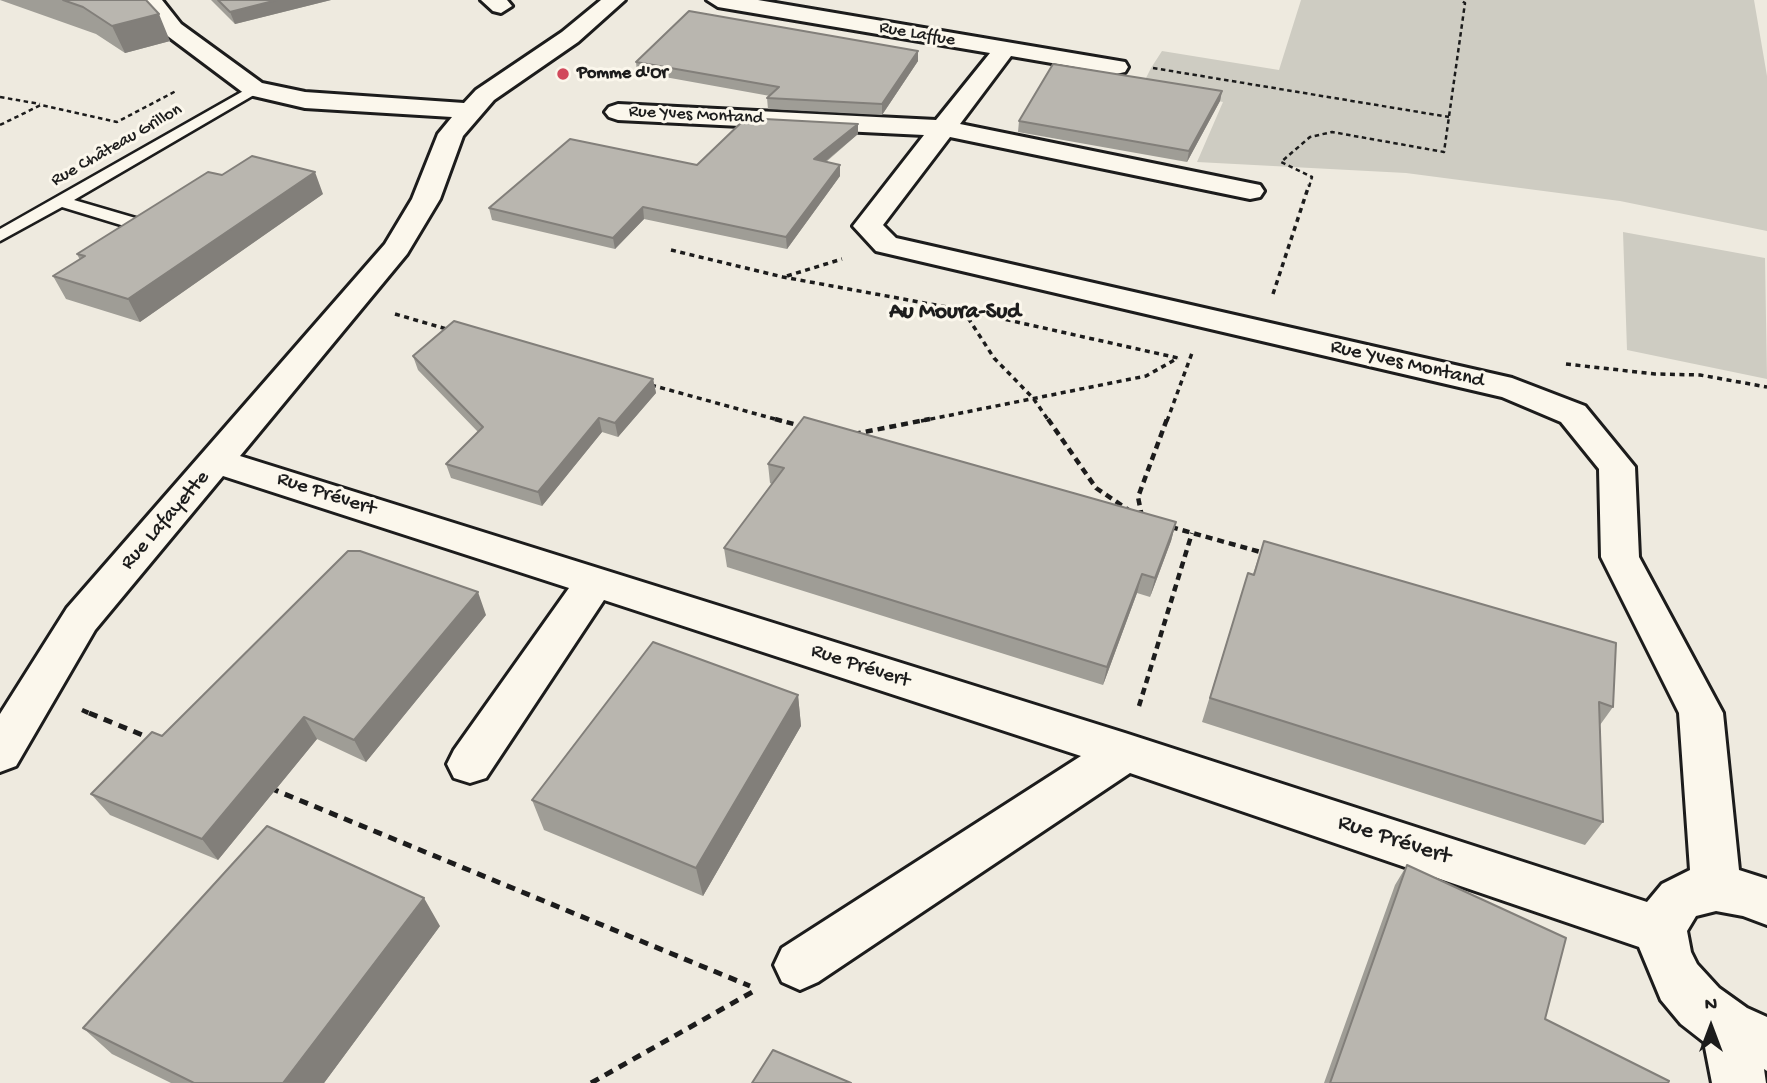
<!DOCTYPE html>
<meta charset="utf-8">
<style>
body{margin:0}
#map{position:relative;width:1767px;height:1083px;overflow:hidden;background:#eeeadf;font-family:"Gochi Hand",sans-serif}
canvas{display:block}
.north{position:absolute;left:1676px;top:992px;width:70px;height:70px;-webkit-text-stroke:5px #fbf7ec;paint-order:stroke;rotate:0deg;font-size:19px;font-weight:700;line-height:28px;text-align:center;color:#1c1c1c}
.north::after{content:'';display:block;margin:auto;width:24px;height:32px;background:#1c1c1c;clip-path:polygon(50% 0,100% 100%,50% 72%,0 100%)}
</style>
<div id="map">
<canvas width="1767" height="1083"></canvas>
<div class="north">N</div>
</div>
<script>
const context = document.querySelector('canvas').getContext('2d');
context.lineJoin = 'round';
function fill(path, color) { context.fillStyle = color; context.fill(path, 'evenodd'); }
const toPath = rows => new Path2D(rows.map(r => 'M' + r).join(''));
function trace(path, color, width, dash) { context.strokeStyle = color; context.lineWidth = width; context.lineCap = dash ? 'butt' : 'round'; context.setLineDash(dash || []); context.stroke(path); }
function drawText(font, color, halo, rows, align = 'center') {
  context.font = font + ' "Gochi Hand",sans-serif'; context.lineWidth = 6; context.setLineDash([]); context.textBaseline = 'middle'; context.strokeStyle = halo; context.fillStyle = color; for (const [text, x, y, turn = 0] of rows) {
    context.save(); context.translate(x, y); context.rotate((+turn || 0) * Math.PI / 180); context.textAlign = isNaN(turn) ? turn : align; if (halo) context.strokeText(text, 0, 0); context.fillText(text, 0, 0); context.restore();
  }
}
const green = toPath([
 [1301,0,1754,0,1767,76,1767,231,1620,201,1406,173,1197,162,1223,102,1142,86,1151,68,1162,51,1279,70],
 [1623,232,1765,258,1767,379,1627,350]
]);
const pathFar3 = toPath([
 [1153,68,1449,117],
 [0,97,40,104],
 [0,125,41,105,117,122,176,91],
 [1309,187,1312,177,1281,162,1310,137,1332,132,1444,152,1465,3,1460,0]
]);
const pathFar2 = toPath([
 [671,250,783,277,963,310,1178,358],
 [787,276,842,259],
 [1273,294,1309,185],
 [963,310,994,358,1033,398,1049,421],
 [395,314,450,330],
 [1566,364,1655,374,1700,375,1767,387],
 [651,385,782,421],
 [921,421,1146,376,1178,358],
 [1167,421,1192,353]
]);
const pathFar1 = toPath([
 [775,419,801,426],
 [1048,419,1096,488,1130,511],
 [854,434,930,419],
 [1142,517,1138,497,1167,419],
 [1171,527,1264,553],
 [1139,706,1192,533],
 [82,710,93,715]
]);
const path = toPath([
 [89,713,152,739],
 [270,788,750,986],
 [591,1083,754,991]
]);
const service = toPath([
 [254,85,261,89,259,92,74,200,156,224,159,228,156,232,144,232,62,207,0,241,0,229,254,85]
]);
const minor = toPath([
 [140,0,162,0,181,24,262,83,305,92,464,103,476,90,562,32,601,0,625,0,578,42,494,100,463,136,440,199,407,254,240,456,1125,733,1647,902,1662,884,1690,870,1679,713,1601,557,1599,469,1561,422,1502,397,876,251,853,226,924,135,618,120,609,117,605,112,609,107,618,104,936,120,990,53,718,7,707,0,758,0,1125,62,1128,67,1125,72,1116,74,1011,56,960,124,1250,183,1260,185,1264,191,1260,197,1250,199,950,137,883,225,896,238,1512,378,1585,406,1635,467,1639,557,1723,713,1739,870,1767,879,1767,925,1743,916,1716,911,1696,916,1687,931,1691,952,1697,964,1719,988,1747,1008,1767,1017,1767,1071,1764,1069,1766,1083,1712,1083,1704,1042,1681,1024,1661,1000,1639,947,1130,773,818,982,800,990,782,982,774,965,782,948,1081,756,604,600,486,778,470,783,454,778,447,764,454,750,569,588,223,476,95,630,16,766,0,772,0,714,67,608,385,244,412,199,438,134,452,117,305,108,245,94,165,34,140,0],
 [481,0,507,0,512,6,501,13,493,11,481,0]
]);
const wall = toPath([
 [0,0,146,0,170,41,125,53,96,34],
 [211,0,331,0,235,24],
 [918,61,882,115,768,109,767,98,770,96,637,72,636,62],
 [1222,91,1220,101,1187,162,1018,132,1019,121],
 [858,124,858,134,826,162,840,176,787,249,644,219,615,249,492,220,489,208,697,165],
 [323,194,140,322,66,299,53,276,80,260,77,254],
 [413,356,653,379,656,393,618,437,602,432,542,506,451,478,446,464,478,432,418,370],
 [768,464,1176,522,1171,541,1150,597,1137,593,1103,685,727,567,724,548,772,484,770,483],
 [1264,541,1613,707,1600,725,1603,822,1585,845,1202,722,1248,573,1253,574],
 [486,615,366,762,317,739,218,860,110,815,91,794,162,736],
 [798,695,801,726,703,896,544,830,532,800],
 [1407,865,1545,1019,1668,1083,1324,1083,1395,885],
 [440,926,324,1083,171,1083,112,1054,83,1028]
]);
const shadedWall = toPath([
 [277,0,331,0,235,24,230,12],
 [159,14,170,41,125,53,112,26],
 [918,51,918,61,882,115,882,104],
 [1222,91,1220,101,1187,162,1189,151],
 [858,124,858,134,815,170,814,159],
 [840,165,840,176,787,249,786,237],
 [315,172,323,194,140,322,128,299],
 [643,207,644,219,615,249,613,238],
 [653,379,656,393,618,437,615,423],
 [599,418,602,432,542,506,538,492],
 [1176,522,1171,541,1150,597,1155,578],
 [1142,574,1137,593,1103,685,1107,667],
 [478,592,486,615,366,762,354,740],
 [798,695,801,726,703,896,696,868],
 [304,717,317,739,218,860,202,839],
 [424,898,440,926,324,1083,283,1083]
]);
const building = toPath([
 [63,0,146,0,159,14,112,26,83,7,63,0],
 [218,0,277,0,230,12,218,0],
 [689,11,918,51,882,104,767,98,779,87,636,62,689,11],
 [1053,64,1222,91,1189,151,1019,121,1053,64],
 [746,118,858,124,814,159,840,165,786,237,643,207,613,238,489,208,570,139,697,165,746,118],
 [252,156,315,172,128,299,53,276,85,256,77,254,208,172,222,175,252,156],
 [454,321,653,379,615,423,599,418,538,492,446,464,483,427,413,356,454,321],
 [804,417,1176,522,1155,578,1142,574,1107,667,724,548,784,468,768,464,804,417],
 [1264,541,1616,643,1613,707,1599,702,1603,822,1210,698,1248,573,1254,575,1264,541],
 [348,551,360,551,478,592,354,740,304,717,202,839,91,794,152,732,162,736,348,551],
 [653,642,798,695,696,868,532,800,653,642],
 [267,826,424,898,283,1083,194,1083,83,1028,267,826],
 [1407,865,1566,938,1545,1019,1669,1081,1668,1083,1330,1083,1407,865],
 [773,1050,851,1083,752,1083,773,1050]
]);
const markers = [
 [563,74,7,"#d1495b"]
];
const farStreetnames = [
 ["Rue Laffue",917,35,10],
 ["Rue Yves Montand",696,116,3],
 ["Rue Château Grillon",117,146,-30]
];
const farPoinames = [
 ["Pomme d'Or",577,74]
];
const streetNames = [
 ["Rue Yves Montand",1407,365,13],
 ["Rue Prévert",326,495,18],
 ["Rue Lafayette",166,521,-49],
 ["Rue Prévert",860,667,18]
];
const neighbourhoodNames = [
 ["Au Moura-Sud",955,313]
];
const nearStreetnames = [
 ["Rue Prévert",1394,841,18]
];
fill(green, '#ceccc2');
trace(service, '#1c1c1c', 5);
trace(minor, '#1c1c1c', 6);
trace(pathFar3, '#1c1c1c', 2.5, [4.5, 3.5]);
trace(pathFar2, '#1c1c1c', 3.5, [5, 4.5]);
trace(pathFar1, '#1c1c1c', 4.5, [7, 5]);
trace(path, '#1c1c1c', 5, [9, 7]);
fill(service, '#fbf7ec');
fill(minor, '#fbf7ec');
fill(wall, '#9f9d96');
fill(shadedWall, '#827f7a');
fill(building, '#b9b6af');
trace(building, '#827f7a', 2);
for (const [x, y, r, color] of markers) { const dot = new Path2D(); dot.arc(x, y, r, 0, 2 * Math.PI); context.fillStyle = color; context.fill(dot); trace(dot, '#fbf7ec', 2.5); }
drawText('18px', '#1c1c1c', '#fbf7ec', farStreetnames);
drawText('bold 18px', '#1c1c1c', '#fbf7ec', farPoinames, 'left');
drawText('21px', '#1c1c1c', '#fbf7ec', streetNames);
drawText('bold 23px', '#1c1c1c', '#fbf7ec', neighbourhoodNames);
drawText('24px', '#1c1c1c', '#fbf7ec', nearStreetnames);
</script>
